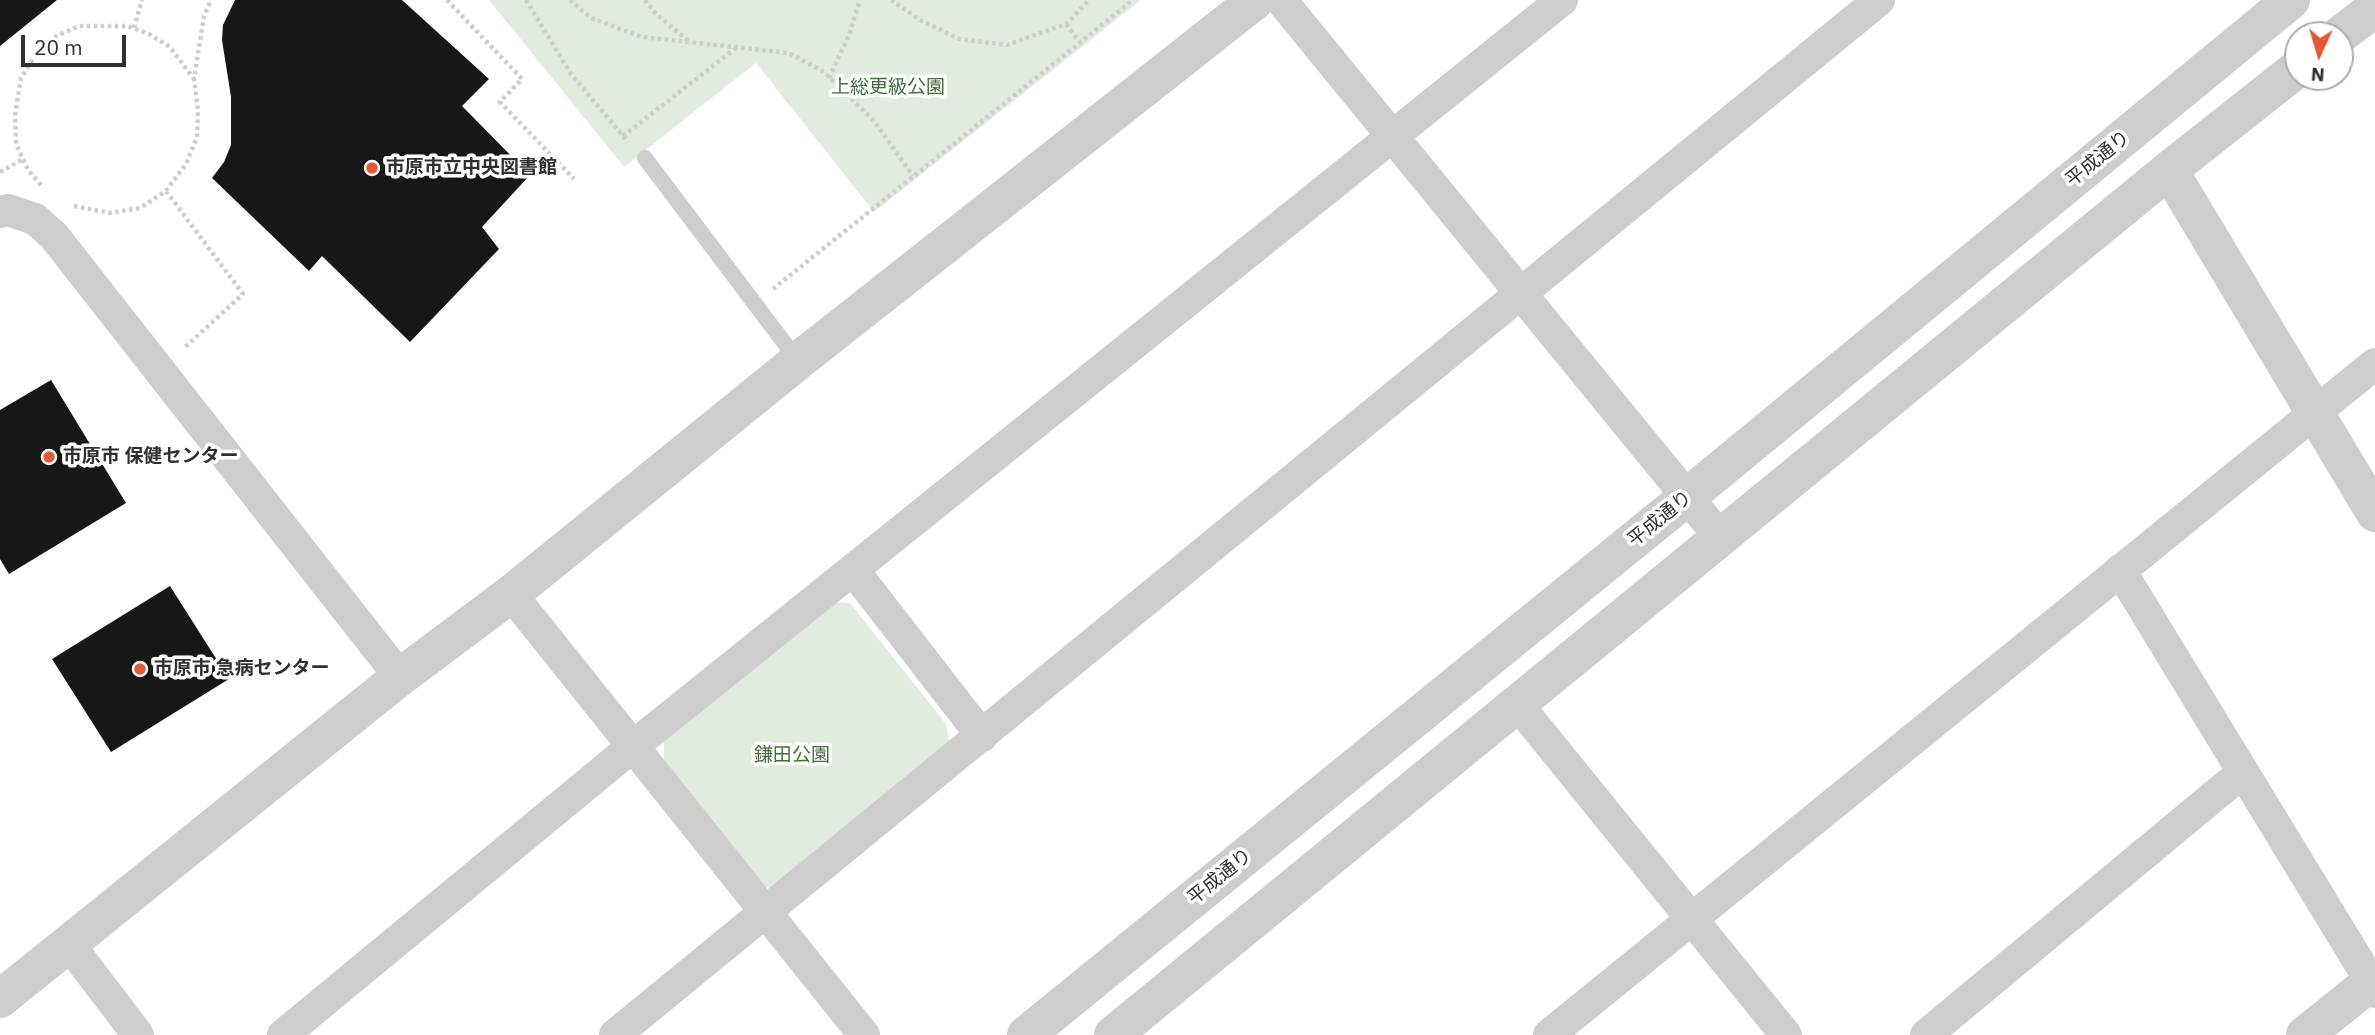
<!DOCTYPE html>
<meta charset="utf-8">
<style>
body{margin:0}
#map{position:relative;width:2375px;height:1035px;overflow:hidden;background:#fff;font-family:"IBM Plex Sans",sans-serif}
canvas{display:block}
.north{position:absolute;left:2284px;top:21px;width:70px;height:70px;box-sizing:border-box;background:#fff;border:2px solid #acacac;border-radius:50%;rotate:184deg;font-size:19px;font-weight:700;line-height:28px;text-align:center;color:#303030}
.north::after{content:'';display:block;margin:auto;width:24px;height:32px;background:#e15937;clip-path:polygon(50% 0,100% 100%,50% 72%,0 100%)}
.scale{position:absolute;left:21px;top:35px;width:105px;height:32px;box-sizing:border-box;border:4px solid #303030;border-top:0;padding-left:9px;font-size:21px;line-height:24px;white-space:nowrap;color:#303030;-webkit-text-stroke:5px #fff;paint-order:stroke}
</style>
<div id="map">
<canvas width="2375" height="1035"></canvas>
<div class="north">N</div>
<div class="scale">20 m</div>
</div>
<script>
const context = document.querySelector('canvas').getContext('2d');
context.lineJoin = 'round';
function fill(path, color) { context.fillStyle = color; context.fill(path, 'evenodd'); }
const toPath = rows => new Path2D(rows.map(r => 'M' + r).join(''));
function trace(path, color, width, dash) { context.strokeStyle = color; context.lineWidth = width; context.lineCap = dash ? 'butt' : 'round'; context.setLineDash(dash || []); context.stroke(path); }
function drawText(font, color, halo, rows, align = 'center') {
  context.font = font + ' "IBM Plex Sans","Noto Sans JP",sans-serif'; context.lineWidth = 7; context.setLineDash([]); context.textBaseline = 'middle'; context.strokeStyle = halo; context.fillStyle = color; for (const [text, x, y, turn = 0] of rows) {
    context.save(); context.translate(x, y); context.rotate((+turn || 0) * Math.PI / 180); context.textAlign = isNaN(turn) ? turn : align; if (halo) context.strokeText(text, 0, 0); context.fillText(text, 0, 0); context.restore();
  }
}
const green = toPath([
 [489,0,1141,0,874,212,756,63,624,167],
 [838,602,850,603,946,724,950,745,777,889,763,886,664,764,664,738]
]);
const building = toPath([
 [0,0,57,0,0,46],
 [235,0,402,0,489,79,462,106,530,175,482,227,499,249,410,342,322,256,309,271,212,178,224,162,231,145,231,97,222,40,223,25],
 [51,380,126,503,9,574,0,559,0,410],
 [170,586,229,679,111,752,52,659]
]);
const path = toPath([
 [447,0,522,79,500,102,574,179],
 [526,0,571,74,628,142],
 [570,0,591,18,642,37,789,53,824,72,874,121,913,176],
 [645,0,656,14,691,43],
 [891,0,920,20,959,39,1007,45,1066,24,1089,0],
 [1066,24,1080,42],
 [134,28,142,0],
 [829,78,849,35,860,0],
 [623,136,736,48],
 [0,172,23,159],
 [41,185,28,170,16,144,15,115,21,78,35,56,54,37,79,26,128,26,149,34,170,47,194,79],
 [166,191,243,294,183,349],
 [74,206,110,213,140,208,166,191,186,164,197,137,198,110,194,79,204,16,211,0],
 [773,289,1133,0]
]);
const service = toPath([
 [645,158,798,361]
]);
const minor = toPath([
 [1281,0,1720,537],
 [0,212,8,210,35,219,54,236,400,677],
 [2120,570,2371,982],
 [854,571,982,736],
 [511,594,864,1035],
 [1518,705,1786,1035],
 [68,943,138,1035],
 [283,1035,632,747,1562,0],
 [615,1035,1879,0],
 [1549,1035,2375,364],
 [1926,1035,2243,772]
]);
const tertiary = toPath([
 [2340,35,2375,8],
 [2169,170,2375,513],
 [0,999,400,677,511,594,798,361,1256,0],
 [1026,1035,1687,497,2291,0],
 [1113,1035,2169,170,2298,68],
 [2305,1035,2371,982,2375,989]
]);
const markers = [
 [372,168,7,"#e15937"],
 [49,457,7,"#e15937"],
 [140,669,7,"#e15937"]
];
const parkNames = [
 ["上総更級公園",888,88],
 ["鎌田公園",792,756]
];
const streetNames = [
 ["平成通り",2098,159,-39],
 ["平成通り",1660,519,-39],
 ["平成通り",1220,877,-39]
];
const poiNames = [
 ["市原市立中央図書館",386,168],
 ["市原市 保健センター",63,457],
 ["市原市 急病センター",154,669]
];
fill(green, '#e2ecde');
fill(building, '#171717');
trace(path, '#cdcdcd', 4.5, [3.5, 3.5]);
trace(service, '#cdcdcd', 16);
trace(minor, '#cdcdcd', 32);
trace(tertiary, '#cdcdcd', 38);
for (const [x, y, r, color] of markers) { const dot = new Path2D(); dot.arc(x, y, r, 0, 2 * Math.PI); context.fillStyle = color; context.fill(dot); trace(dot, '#fff', 2.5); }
drawText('19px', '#466b3e', '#fff', parkNames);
drawText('19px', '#303030', '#fff', streetNames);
drawText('bold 19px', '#303030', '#fff', poiNames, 'left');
</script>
